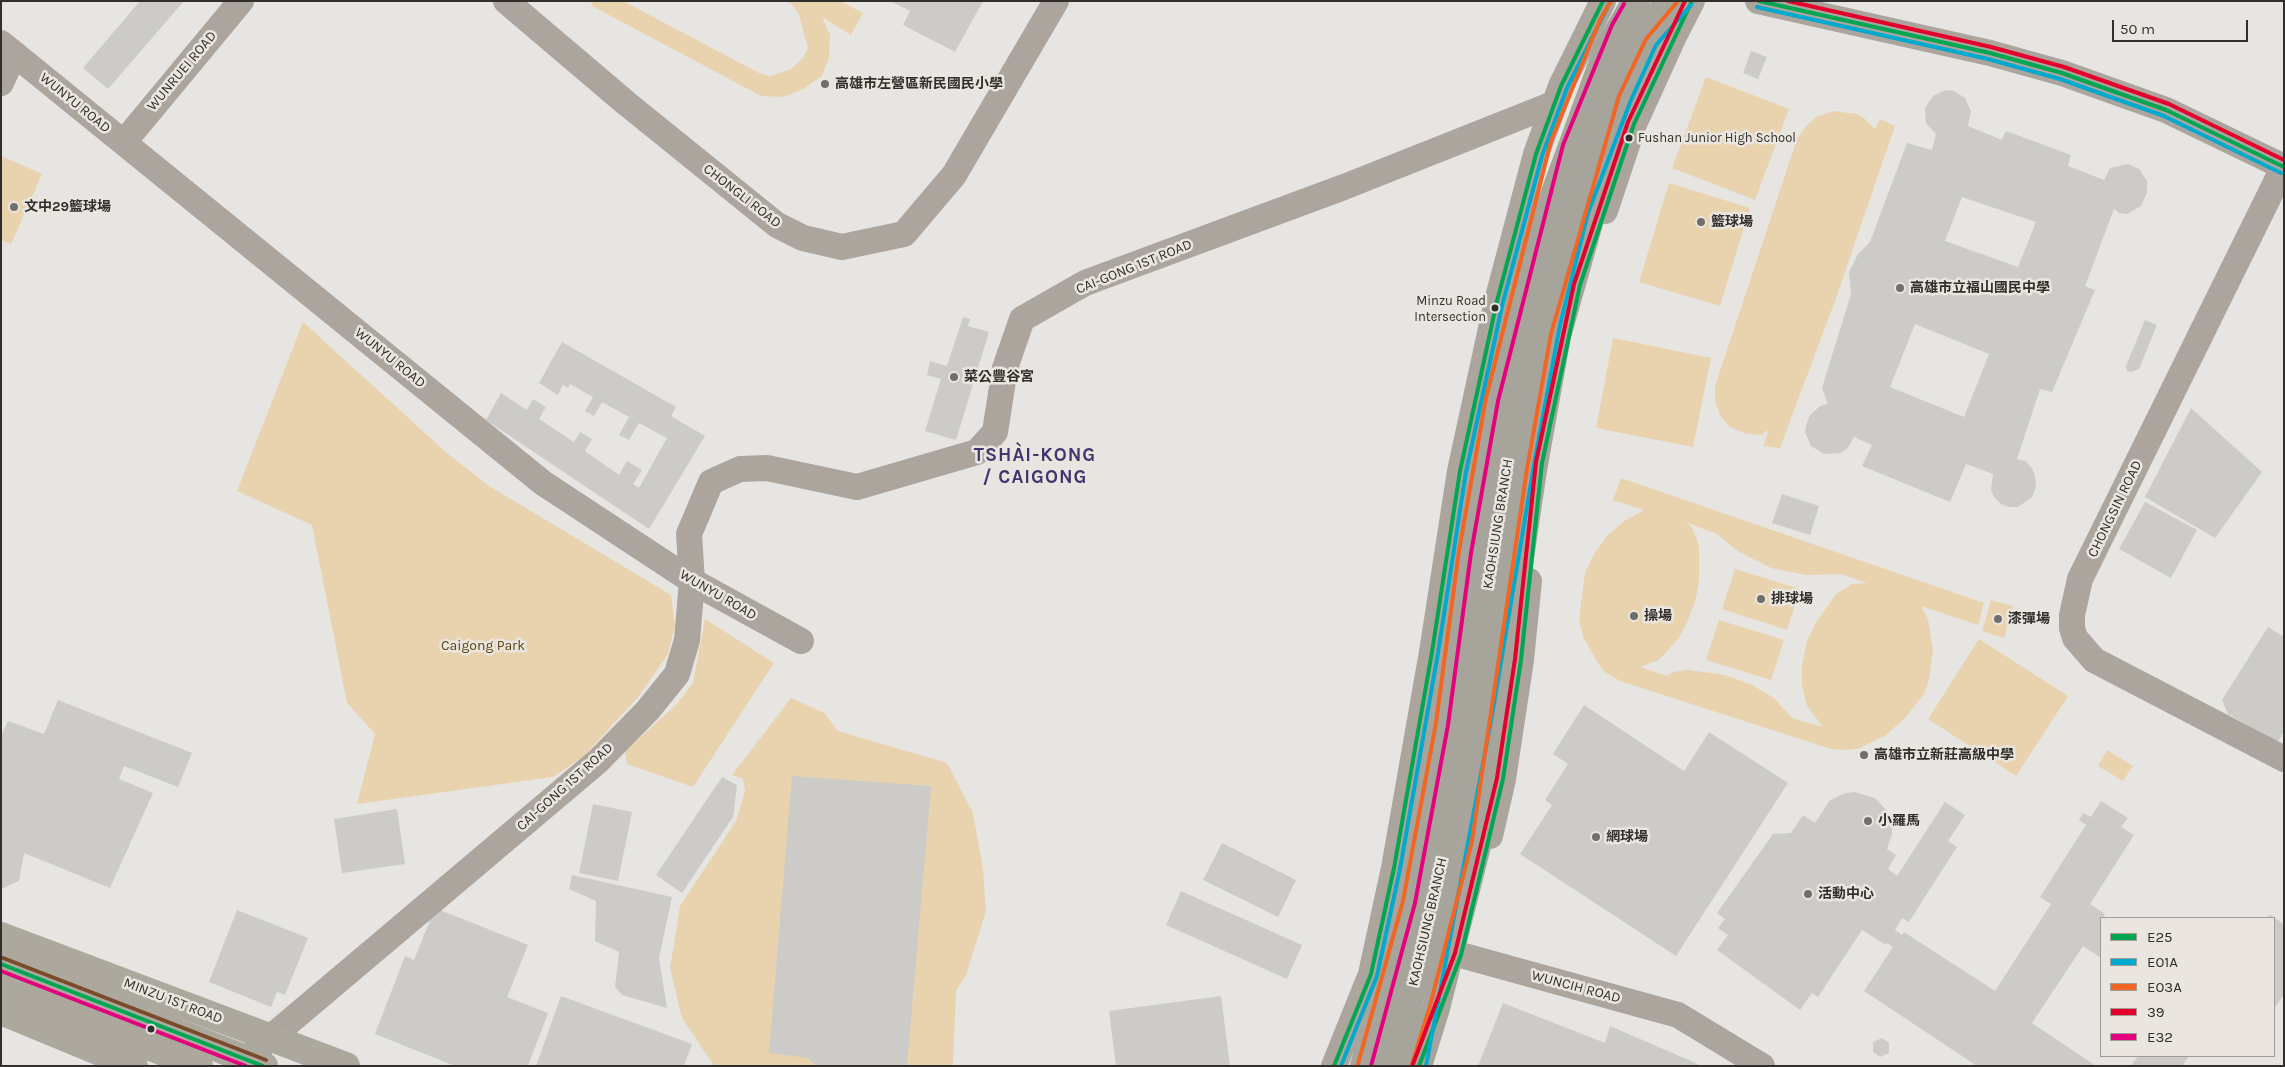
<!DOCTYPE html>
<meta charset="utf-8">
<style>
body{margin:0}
#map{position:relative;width:2285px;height:1067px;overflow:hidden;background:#e7e5e2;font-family:Karla,sans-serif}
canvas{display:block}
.frame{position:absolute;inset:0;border:2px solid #302f2c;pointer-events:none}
.legend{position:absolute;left:2100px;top:917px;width:175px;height:140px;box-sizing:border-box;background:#eae6df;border:1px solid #a09d97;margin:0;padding:6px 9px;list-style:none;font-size:15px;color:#302f2c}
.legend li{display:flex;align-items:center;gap:10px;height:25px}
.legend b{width:25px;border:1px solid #a09d97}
.scale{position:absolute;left:2112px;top:20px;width:136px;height:22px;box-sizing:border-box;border:2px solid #302f2c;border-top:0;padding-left:6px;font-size:15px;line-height:18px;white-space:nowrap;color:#302f2c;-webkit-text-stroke:4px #eae6df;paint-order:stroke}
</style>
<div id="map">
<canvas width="2285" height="1067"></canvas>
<div class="frame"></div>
<ul class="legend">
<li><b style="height:6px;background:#00a651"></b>E25</li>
<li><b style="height:6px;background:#00a9ce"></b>E01A</li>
<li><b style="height:6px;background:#f26522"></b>E03A</li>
<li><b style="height:6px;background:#e4002b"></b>39</li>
<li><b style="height:6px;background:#e5007d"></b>E32</li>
</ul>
<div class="scale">50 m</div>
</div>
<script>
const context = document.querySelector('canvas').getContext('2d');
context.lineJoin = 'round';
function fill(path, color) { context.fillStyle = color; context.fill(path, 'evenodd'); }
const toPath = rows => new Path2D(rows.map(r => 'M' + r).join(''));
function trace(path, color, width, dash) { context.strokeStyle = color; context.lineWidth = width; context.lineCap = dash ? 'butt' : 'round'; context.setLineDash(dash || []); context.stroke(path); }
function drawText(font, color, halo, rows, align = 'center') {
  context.font = font + ' Karla,"Noto Sans TC",sans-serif'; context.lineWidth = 5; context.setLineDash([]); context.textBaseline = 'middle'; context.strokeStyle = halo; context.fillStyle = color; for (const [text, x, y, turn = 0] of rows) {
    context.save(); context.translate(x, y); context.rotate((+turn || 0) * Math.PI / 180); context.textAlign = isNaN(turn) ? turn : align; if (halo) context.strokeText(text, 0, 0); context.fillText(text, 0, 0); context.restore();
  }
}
const green = toPath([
 [591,1,623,1,761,74,771,76,791,69,803,58,808,48,799,15,792,4,786,1,840,1,863,13,851,35,822,17,830,35,829,58,822,76,805,88,784,97,761,96,592,6],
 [1706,77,1789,109,1755,200,1672,168],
 [1833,111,1857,114,1864,118,1875,129,1880,119,1895,126,1835,301,1780,448,1763,446,1769,430,1760,435,1744,433,1730,427,1721,417,1715,401,1715,386,1797,139,1807,125,1816,117],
 [1,156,42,174,11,244,1,240],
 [1669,183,1750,208,1720,306,1639,282],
 [303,322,448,454,489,486,671,595,675,625,668,654,639,696,583,757,553,777,357,804,375,734,347,703,312,525,237,491],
 [1613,338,1711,358,1693,447,1596,428],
 [1621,478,1984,603,1978,625,1921,606,1928,619,1933,650,1929,680,1924,694,1905,718,1886,735,1860,748,1846,750,1831,749,1620,681,1603,671,1594,656,1583,637,1579,619,1585,573,1594,554,1607,536,1624,521,1644,510,1613,500],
 [1685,522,1717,534,1739,552,1771,568,1806,575,1841,574,1867,583,1852,584,1836,594,1816,622,1807,641,1802,665,1802,686,1807,706,1823,727,1792,718,1774,698,1752,685,1725,675,1688,670,1673,672,1667,676,1640,667,1659,660,1678,639,1687,623,1695,602,1699,583,1699,545,1692,527],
 [1735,569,1800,589,1787,630,1722,609],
 [1991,600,2013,606,2004,638,1982,631],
 [705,619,774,663,693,787,627,764,625,751,678,703,693,683],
 [1719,620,1784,640,1771,680,1706,660],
 [1979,639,2068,696,2016,776,1928,719],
 [791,698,824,713,838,731,947,763,973,813,983,869,986,911,966,975,956,991,953,1066,714,1066,682,1018,670,968,680,906,736,821,745,791,743,779,732,775],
 [2107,750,2133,766,2123,781,2098,766]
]);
const building = toPath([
 [140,1,184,1,108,89,83,68],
 [890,1,983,1,955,52,903,25,910,11],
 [1751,51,1767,57,1758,79,1743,73],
 [1946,90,1954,91,1965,98,1971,111,1968,126,2002,140,2006,131,2071,155,2068,166,2104,180,2110,168,2128,164,2139,169,2147,181,2147,193,2141,206,2127,214,2119,213,2114,209,2085,286,2095,290,2052,392,2040,389,2017,459,2025,461,2032,468,2035,476,2036,487,2032,497,2018,507,2009,507,2001,504,1994,497,1991,490,1993,474,1966,464,1950,502,1862,466,1872,445,1854,437,1847,449,1840,453,1824,454,1811,446,1805,432,1806,425,1810,415,1820,406,1828,404,1822,388,1851,294,1849,272,1858,254,1870,242,1907,143,1932,150,1936,134,1926,123,1925,108,1933,96],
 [1962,197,2036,222,2018,267,1945,241],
 [1915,324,1989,354,1964,417,1890,387],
 [963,317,970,319,968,326,989,332,956,440,925,431,941,379,927,375,930,361,947,366],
 [2145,320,2157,325,2139,369,2131,372,2127,371,2126,366],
 [562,342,676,407,671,416,705,436,649,529,486,420,501,393,527,410,533,399,546,407,539,419,574,442,580,432,592,439,585,451,619,475,627,461,642,470,633,484,639,488,667,438,639,423,629,440,619,435,629,417,602,402,594,416,585,411,593,397,584,392,570,384,568,388,563,385,558,395,539,383],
 [2191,408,2262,472,2215,538,2145,497],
 [1782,494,1819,506,1810,535,1772,523],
 [2145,502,2197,530,2171,578,2119,549],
 [2268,627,2284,637,2284,731,2278,742,2228,714,2222,700],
 [58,700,192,753,178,787,124,766,119,779,153,793,110,888,24,853,19,881,1,889,1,736,8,721,44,734],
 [1584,705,1684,771,1709,732,1788,783,1676,956,1520,854,1552,805,1545,800,1568,764,1553,754],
 [792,776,931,786,907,1066,817,1066,808,1058,769,1053],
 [722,777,737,785,733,817,682,893,656,875],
 [1855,792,1875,798,1887,811,1892,825,1892,834,1887,849,1896,855,1888,869,1897,876,1945,802,1965,815,1948,841,1957,847,1909,922,1902,918,1895,930,1902,935,1904,932,1995,991,2051,904,2040,897,2086,825,2079,820,2083,813,2091,817,2101,801,2128,818,2121,827,2134,835,2090,904,2105,914,2100,922,2101,958,2083,946,2032,1023,2096,1066,1977,1066,1864,991,1893,947,1887,943,1886,945,1862,930,1818,997,1812,993,1800,1010,1717,950,1728,935,1718,928,1725,919,1717,913,1773,834,1791,833,1803,815,1815,823,1830,800,1846,793],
 [593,804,632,812,618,881,579,873],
 [397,809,405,864,342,873,334,819],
 [1222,843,1296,880,1278,917,1203,880],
 [572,875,672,897,659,958,667,1008,622,995,615,987,619,952,595,941,596,901,569,889],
 [1181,891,1302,945,1287,979,1166,925],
 [435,908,528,945,507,997,548,1013,528,1066,455,1066,375,1034,405,956,414,960],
 [237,910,308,938,285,995,277,992,271,1007,209,982],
 [2270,915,2284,924,2284,994,2274,1009,2274,918,2267,918],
 [561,996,692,1044,684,1066,536,1066],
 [1221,996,1230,1066,1116,1066,1109,1011],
 [1503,1003,1605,1043,1610,1026,1698,1064,1697,1066,1478,1066],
 [1882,1038,1889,1043,1889,1053,1880,1057,1873,1052,1873,1042],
 [2138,1056,2189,1056,2182,1066,2131,1066]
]);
const minor = toPath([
 [506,1,626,103,777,225,803,238,842,247,904,234,954,175,1056,1],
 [1758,1,1990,53,2062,73,2166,110,2284,167],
 [1,43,543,483,692,581,801,641],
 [1,83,14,54],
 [124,142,241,1],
 [2284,166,2080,579,2072,615,2072,628,2075,638,2094,660,2284,759],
 [1605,211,1634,124,1674,36,1692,1],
 [1490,836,1503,779,1521,660,1529,581],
 [1446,921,1480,745],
 [1428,946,1678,1015,1762,1066],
 [256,1050,598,761,648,710,677,674,687,640,692,581,689,534,711,482,740,469,767,468,857,487,977,452,995,432,1005,368,1022,319,1085,283,1344,187,1553,104],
 [1334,1066,1371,974,1394,868,1432,652,1460,471,1497,301,1536,154,1561,86,1603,1]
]);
const major = toPath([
 [1,936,346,1066],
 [1,964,264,1066],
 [1,988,199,1066],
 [1,1011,134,1066]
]);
const highway = toPath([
 [1525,274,1607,51,1636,1],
 [1533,470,1557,336,1614,135]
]);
const highwayBridge = toPath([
 [1364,1066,1409,902,1442,724,1465,552,1492,400,1525,274],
 [1391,1066,1433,911,1469,724,1493,549,1518,408,1546,285,1630,63,1668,1],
 [1418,1066,1436,1008,1478,842,1533,470]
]);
const bus1 = toPath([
 [1759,1,1990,53,2062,73,2166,110,2284,167],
 [1,964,263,1066],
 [1334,1066,1371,974,1394,868,1432,652,1460,471,1497,301,1536,154,1561,86,1603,1],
 [1419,1066,1461,955,1503,779,1521,660,1542,463,1580,285,1634,124,1692,1]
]);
const bus2 = toPath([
 [1757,7,1988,59,2060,79,2164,116,2281,173],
 [1341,1066,1377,976,1400,869,1438,653,1466,472,1503,302,1542,156,1567,88,1609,4],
 [1426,1066,1493,710,1535,459,1560,325,1588,213,1631,100,1656,45,1691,5]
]);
const bus3 = toPath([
 [1358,1064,1403,901,1436,723,1459,551,1486,398,1551,141,1600,20,1611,1],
 [1412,1064,1430,1006,1472,841,1527,469,1551,334,1619,96,1646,39,1678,1]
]);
const bus4 = toPath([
 [1788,1,1991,47,2064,67,2169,104,2284,160],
 [1413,1064,1455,953,1497,778,1515,659,1536,462,1574,284,1628,122,1685,1]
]);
const bus5 = toPath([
 [1,971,246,1066],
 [1371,1066,1415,903,1448,725,1471,553,1498,401,1563,145,1612,25,1624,4]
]);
const bus6 = toPath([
 [3,958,266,1060]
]);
const markers = [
 [825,84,5,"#706f6c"],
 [1629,138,4.5,"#302f2c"],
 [14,207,5,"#706f6c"],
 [1701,222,5,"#706f6c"],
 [1900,288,5,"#706f6c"],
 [1495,308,4.5,"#302f2c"],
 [954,377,5,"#706f6c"],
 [1761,599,5,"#706f6c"],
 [1634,616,5,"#706f6c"],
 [1998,619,5,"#706f6c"],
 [1864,755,5,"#706f6c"],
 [1868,821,5,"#706f6c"],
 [1596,837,5,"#706f6c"],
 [1808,894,5,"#706f6c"],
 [151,1029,4.5,"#302f2c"]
];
const busNames = [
 ["Fushan Junior High School",1638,138],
 ["Minzu Road",1486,301,"right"],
 ["Intersection",1486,317,"right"]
];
const streetNames = [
 ["WUNRUEI ROAD",182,71,-50],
 ["WUNYU ROAD",75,103,39],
 ["CHONGLI ROAD",742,196,38],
 ["CAI-GONG 1ST ROAD",1134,267,-22],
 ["WUNYU ROAD",390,358,39],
 ["CHONGSIN ROAD",2115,509,-64],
 ["KAOHSIUNG BRANCH",1498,524,-81],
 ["WUNYU ROAD",718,595,30],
 ["CAI-GONG 1ST ROAD",565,787,-42],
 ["KAOHSIUNG BRANCH",1428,922,-77],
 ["WUNCIH ROAD",1576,987,15],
 ["MINZU 1ST ROAD",173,1001,21]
];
const poiNames = [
 ["高雄市左營區新民國民小學",835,84],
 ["文中29籃球場",24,207],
 ["籃球場",1711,222],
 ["高雄市立福山國民中學",1910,288],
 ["菜公豐谷宮",964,377],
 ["排球場",1771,599],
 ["操場",1644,616],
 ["漆彈場",2008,619],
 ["高雄市立新莊高級中學",1874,755],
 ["小羅馬",1878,821],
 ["網球場",1606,837],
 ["活動中心",1818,894]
];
const parkNames = [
 ["Caigong Park",483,646]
];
const districtNames = [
 ["TSHÀI-KONG",1035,456],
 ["/ CAIGONG",1035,478]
];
fill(green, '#e8d3ae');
fill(building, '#cccbc8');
trace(minor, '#aba59e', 26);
trace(major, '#aca89e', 28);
trace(highway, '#a7a49c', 28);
trace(highwayBridge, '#a7a49c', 28);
trace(bus1, '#00a651', 4);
trace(bus2, '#00a9ce', 4);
trace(bus3, '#f26522', 4);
trace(bus4, '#e4002b', 4);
trace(bus5, '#e5007d', 4);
trace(bus6, '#7a4b2a', 4);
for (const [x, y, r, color] of markers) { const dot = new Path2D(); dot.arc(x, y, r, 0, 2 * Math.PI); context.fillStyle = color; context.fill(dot); trace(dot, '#eae6df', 2); }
drawText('13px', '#302f2c', '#eae6df', busNames, 'left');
drawText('14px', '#302f2c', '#eae6df', streetNames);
drawText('bold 14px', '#302f2c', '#eae6df', poiNames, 'left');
drawText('14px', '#5d440f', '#eae6df', parkNames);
context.letterSpacing = '1px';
drawText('bold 19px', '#423470', '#eae6df', districtNames);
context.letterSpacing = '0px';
</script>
